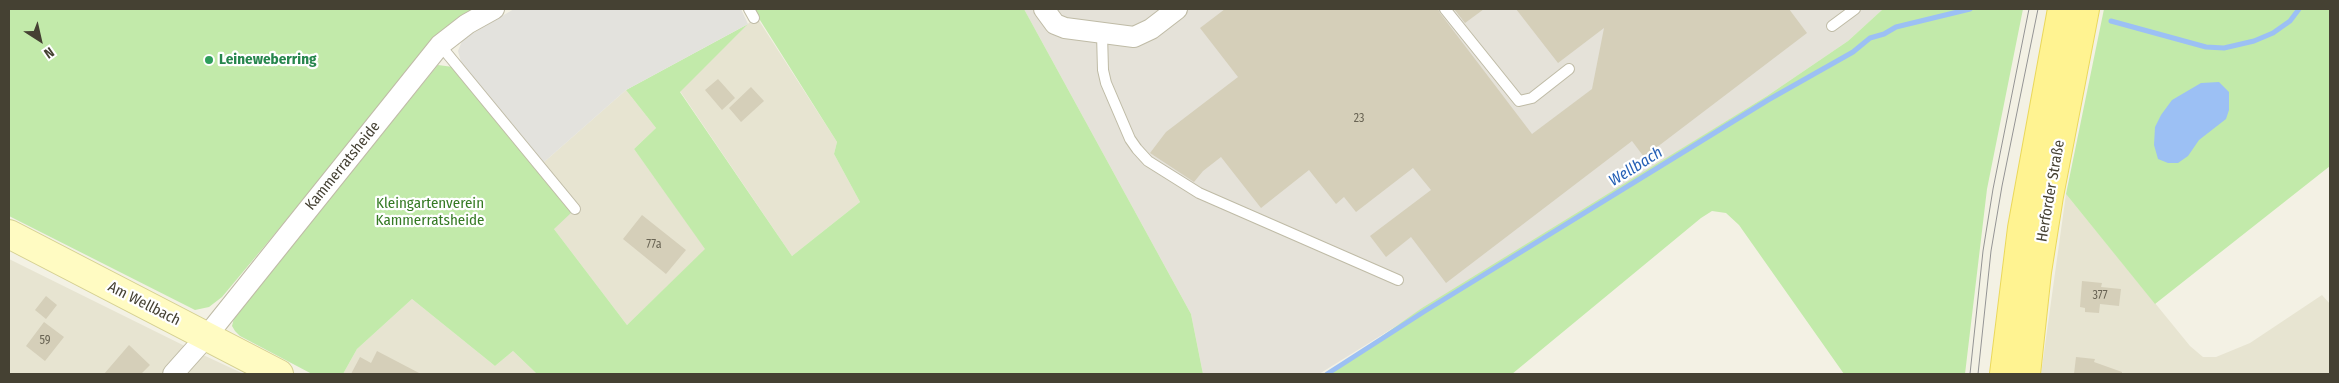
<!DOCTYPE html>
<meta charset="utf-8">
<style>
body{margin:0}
#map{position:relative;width:2339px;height:383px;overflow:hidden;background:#f3f1e4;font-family:"Fira Sans Condensed",sans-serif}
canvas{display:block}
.frame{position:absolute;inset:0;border:10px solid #454133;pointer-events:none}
.north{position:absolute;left:15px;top:15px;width:50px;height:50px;-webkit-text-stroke:4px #fff;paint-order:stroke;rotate:145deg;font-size:14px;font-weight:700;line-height:20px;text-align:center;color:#454133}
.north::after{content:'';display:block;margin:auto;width:18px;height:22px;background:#454133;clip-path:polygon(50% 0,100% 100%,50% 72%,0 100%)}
</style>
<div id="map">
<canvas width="2339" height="383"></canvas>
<div class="frame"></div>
<div class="north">N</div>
</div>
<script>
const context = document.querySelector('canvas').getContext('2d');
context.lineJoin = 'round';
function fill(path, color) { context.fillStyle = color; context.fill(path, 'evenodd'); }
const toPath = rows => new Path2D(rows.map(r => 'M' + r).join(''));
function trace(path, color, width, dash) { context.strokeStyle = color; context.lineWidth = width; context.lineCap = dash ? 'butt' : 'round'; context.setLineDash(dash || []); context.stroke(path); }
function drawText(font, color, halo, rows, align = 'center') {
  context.font = font + ' "Fira Sans Condensed",sans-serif'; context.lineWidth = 4.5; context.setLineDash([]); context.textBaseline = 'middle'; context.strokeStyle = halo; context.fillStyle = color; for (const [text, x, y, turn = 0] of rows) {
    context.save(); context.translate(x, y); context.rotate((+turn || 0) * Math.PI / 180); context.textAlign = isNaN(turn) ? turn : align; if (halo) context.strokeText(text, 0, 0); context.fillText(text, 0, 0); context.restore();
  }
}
const residential = toPath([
 [756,16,837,142,834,154,860,202,792,256,680,91],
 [626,90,656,128,634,149,706,249,627,325,554,229,543,163],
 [2066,194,2190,346,2203,357,2216,357,2250,343,2322,295,2330,304,2330,374,2041,374],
 [9,259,201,354,244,374,9,374],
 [412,299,495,366,513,351,537,374,343,374,357,349]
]);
const industrial = toPath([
 [1024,9,1883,9,1848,41,1767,96,1319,374,1203,374,1191,314]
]);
const green = toPath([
 [9,9,478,9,379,109,222,297,209,307,195,310,9,216],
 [753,9,1024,9,1191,314,1203,374,537,374,513,351,495,366,412,299,357,349,343,374,312,374,240,336,235,331,232,326,235,314,438,65,453,67,572,212,554,229,627,325,705,249,634,149,656,128,626,90,748,24,680,92,792,256,860,202,834,154,837,142],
 [1883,9,2023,9,1987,189,1965,374,1844,374,1739,225,1726,213,1712,211,1701,218,1512,374,1328,374,1422,308,1767,96,1848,41],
 [2104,9,2330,9,2330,166,2155,304,2066,194]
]);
const parking = toPath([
 [514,9,741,9,748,24,626,90,543,163,461,62,458,51,462,41,470,35]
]);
const water = toPath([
 [2219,82,2229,92,2229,110,2226,119,2199,140,2188,156,2178,163,2168,163,2158,159,2154,145,2155,127,2161,115,2172,100,2201,83]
]);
const stream = toPath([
 [2111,21,2206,47,2224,48,2254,41,2273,33,2290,21,2299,9],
 [1327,374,1425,311,1768,100,1853,52,1870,38,1884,34,1896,27,1970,9]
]);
const building = toPath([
 [1225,9,1438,9,1440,13,1532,134,1592,89,1604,28,1558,63,1516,9,1789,9,1807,33,1644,157,1632,141,1446,283,1411,237,1386,257,1370,236,1431,190,1413,168,1356,212,1344,197,1336,204,1309,170,1261,208,1221,157,1203,171,1194,182,1150,153,1166,132,1238,77,1200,28],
 [1454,9,1484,9,1465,23],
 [718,79,735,98,722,110,705,90],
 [751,87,764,101,741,122,729,108],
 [642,215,686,250,666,274,623,239],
 [2082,281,2102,283,2101,287,2121,289,2119,306,2100,304,2099,313,2085,312,2085,308,2080,307],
 [46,296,57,305,46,319,35,310],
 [44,322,64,337,45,361,26,346],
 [129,345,150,365,141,374,104,374],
 [377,351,421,374,351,374,360,357,371,363],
 [2076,357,2095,359,2094,362,2122,372,2122,374,2074,374]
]);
const lane = toPath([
 [749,9,754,18],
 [1445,9,1519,101,1532,98,1569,69],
 [1832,26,1855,9],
 [1102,34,1103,70,1106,83,1130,139,1137,149,1148,161,1199,193,1398,280],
 [440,45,575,209]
]);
const street = toPath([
 [1044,9,1055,24,1065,28,1134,37,1151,29,1177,9],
 [173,374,206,337,440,45,467,24,494,9]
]);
const secondary = toPath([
 [9,234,279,374]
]);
const primary = toPath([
 [2004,374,2022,228,2062,9],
 [2026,374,2037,272,2049,196,2085,9]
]);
const tram = toPath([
 [1970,374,1983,251,1993,189,2029,9],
 [1978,374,1991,251,2002,186,2038,9]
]);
const markers = [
 [209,60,5,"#2e9e5b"]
];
const numberNames = [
 ["23",1359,119],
 ["77a",654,245],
 ["377",2100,296],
 ["59",45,341]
];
const leisureNames = [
 ["Leineweberring",219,60]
];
const streetNames = [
 ["Kammerratsheide",343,166,-51],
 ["Herforder Straße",2051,191,-80],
 ["Am Wellbach",144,304,27]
];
const parkNames = [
 ["Kleingartenverein",430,204],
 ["Kammerratsheide",430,221]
];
const waterNames = [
 ["Wellbach",1636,167,-32]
];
fill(residential, '#e7e4d1');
fill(industrial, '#e5e2d9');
fill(green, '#c2eaaa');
fill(parking, '#e3e2dd');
fill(water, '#9cc0f4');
trace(stream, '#9cc0f4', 5);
fill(building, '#d5cfb9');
trace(lane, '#bfbba6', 12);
trace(street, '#bfbba6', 22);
trace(secondary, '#d5d091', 30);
trace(primary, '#ead85b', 30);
trace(lane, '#fff', 10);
trace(street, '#fff', 20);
trace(secondary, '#fffbc2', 28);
trace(primary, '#fff391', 28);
trace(tram, '#949494', 1);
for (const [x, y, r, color] of markers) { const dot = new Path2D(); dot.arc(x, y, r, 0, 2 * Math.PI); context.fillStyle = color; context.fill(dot); trace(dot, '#fff', 2); }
drawText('12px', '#696454', null, numberNames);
drawText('bold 15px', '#27864d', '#fff', leisureNames, 'left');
drawText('15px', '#454133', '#fff', streetNames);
drawText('15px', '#357a24', '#fff', parkNames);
drawText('italic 16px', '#2761b6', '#fff', waterNames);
</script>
